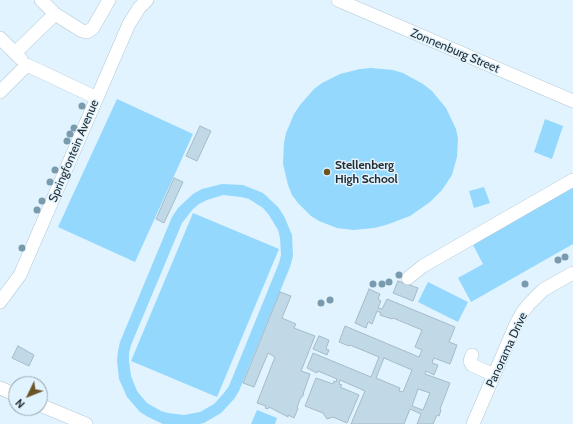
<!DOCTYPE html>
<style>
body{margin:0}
#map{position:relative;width:573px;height:424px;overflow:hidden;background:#e0f3fe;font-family:Cabin,sans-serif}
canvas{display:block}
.north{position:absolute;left:8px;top:376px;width:40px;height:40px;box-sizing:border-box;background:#e0f3fe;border:1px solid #95a4ad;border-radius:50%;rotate:227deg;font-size:11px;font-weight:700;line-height:16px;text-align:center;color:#252e33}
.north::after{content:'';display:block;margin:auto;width:14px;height:18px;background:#6b5424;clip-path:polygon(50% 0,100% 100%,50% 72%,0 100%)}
</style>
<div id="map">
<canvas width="573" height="424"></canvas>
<div class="north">N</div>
</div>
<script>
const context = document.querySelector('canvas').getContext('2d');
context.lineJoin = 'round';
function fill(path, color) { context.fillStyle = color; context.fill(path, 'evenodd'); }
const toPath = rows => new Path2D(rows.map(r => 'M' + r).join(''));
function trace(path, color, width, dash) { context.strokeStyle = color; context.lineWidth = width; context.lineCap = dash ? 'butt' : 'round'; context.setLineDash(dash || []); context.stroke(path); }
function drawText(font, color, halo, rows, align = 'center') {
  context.font = font + ' Cabin,sans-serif'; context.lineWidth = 3; context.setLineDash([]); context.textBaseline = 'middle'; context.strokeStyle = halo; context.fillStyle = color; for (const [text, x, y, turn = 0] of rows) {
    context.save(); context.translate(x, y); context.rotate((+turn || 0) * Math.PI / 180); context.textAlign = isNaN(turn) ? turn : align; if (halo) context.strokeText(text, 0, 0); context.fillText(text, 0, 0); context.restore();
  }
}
const green = toPath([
 [371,68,393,70,403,73,423,84,432,91,446,108,456,129,458,138,457,157,452,175,442,190,430,202,410,216,386,225,374,228,353,230,337,228,319,221,311,216,298,203,292,195,288,185,283,164,284,143,286,133,294,114,300,105,314,89,322,83,340,74,360,69],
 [117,99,193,134,135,262,58,227],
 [545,119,563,126,552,159,534,152],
 [573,183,573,244,471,302,458,278,483,264,471,241],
 [222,184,243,185,263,193,278,207,284,216,292,235,293,256,290,267,239,391,234,399,221,413,204,423,200,424,163,424,148,417,140,412,127,397,119,379,117,360,118,351,120,342,172,217,178,208,193,194,202,189],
 [223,195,241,197,249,199,263,208,269,215,278,230,280,238,281,255,279,263,229,386,224,393,214,404,200,412,184,415,168,413,161,411,147,403,137,391,131,376,129,361,129,353,131,345,182,223,193,209,199,204,207,200],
 [484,187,490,203,474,208,469,191],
 [193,213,279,249,217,397,131,361],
 [428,282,468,302,458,322,418,302],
 [257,410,277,418,275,424,251,424]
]);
const building = toPath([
 [200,126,211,131,197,161,186,156,200,126],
 [174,178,183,182,164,223,156,219,174,178],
 [398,281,418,288,413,301,393,293,398,281],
 [369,289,380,294,378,299,381,301,378,308,382,309,387,299,455,327,449,342,457,345,450,364,434,358,432,363,438,365,434,375,426,371,425,374,450,383,440,409,441,410,439,416,437,415,433,424,417,424,421,414,410,409,404,424,351,424,365,391,340,380,339,384,342,385,340,387,359,395,347,423,333,417,327,419,323,413,305,406,316,378,333,384,334,381,336,382,337,379,318,371,317,373,307,368,313,353,371,377,379,357,350,345,349,346,339,342,345,326,419,357,422,350,415,347,422,330,393,318,392,319,380,315,381,313,377,311,372,324,368,322,366,328,355,323,369,289],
 [384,358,412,370,403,392,399,391,400,388,376,378,384,358],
 [418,389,430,393,423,410,412,406,418,389],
 [280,292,291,296,282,318,296,324,294,328,315,336,301,371,310,374,303,394,304,394,302,397,301,397,297,407,298,408,294,418,288,415,288,417,269,407,268,409,265,408,266,406,257,403,275,357,268,353,254,387,243,383,280,292],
 [319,336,329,340,326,349,329,350,327,355,313,349,319,336],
 [18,346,34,355,29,366,12,358,18,346]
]);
const minor = toPath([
 [41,0,55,14,82,31,87,32,93,28,109,0],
 [338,0,573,101],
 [0,38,21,59],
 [15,53,55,14],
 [0,92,27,65,97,98],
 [408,278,423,266,573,180],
 [0,302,20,275,129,24,139,8,147,0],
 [472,355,470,361,472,365,494,375],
 [0,388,16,395],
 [40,405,86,424],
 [473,424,516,324,522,313,529,304,543,290,573,273]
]);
const trees = [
 [82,106],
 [74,128],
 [70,134],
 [67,141],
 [55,170],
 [50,182],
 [42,201],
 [37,210],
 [22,248],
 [565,257],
 [558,260],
 [399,275],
 [389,282],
 [373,284],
 [382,284],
 [525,284],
 [330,300],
 [321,303]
];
const markers = [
 [327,172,4,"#6b5424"]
];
const streetNames = [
 ["Zonnenburg Street",455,51,23],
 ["Springfontein Avenue",74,151,-67],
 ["Panorama Drive",507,350,-65]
];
const poiNames = [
 ["Stellenberg",335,165],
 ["High School",335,179]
];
fill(green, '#94d8fe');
fill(building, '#c1d8e6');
trace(building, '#a4bbc8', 1);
trace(minor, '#b1c8d5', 14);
trace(minor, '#fff', 13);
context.fillStyle = '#7a9bad';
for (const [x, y] of trees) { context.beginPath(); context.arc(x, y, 3.5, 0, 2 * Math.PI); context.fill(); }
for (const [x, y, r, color] of markers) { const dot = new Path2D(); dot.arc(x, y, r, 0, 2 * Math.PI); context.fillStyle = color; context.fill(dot); trace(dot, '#e0f3fe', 1.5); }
drawText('12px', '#252e33', '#e0f3fe', streetNames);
drawText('bold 12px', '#252e33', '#e0f3fe', poiNames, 'left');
</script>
